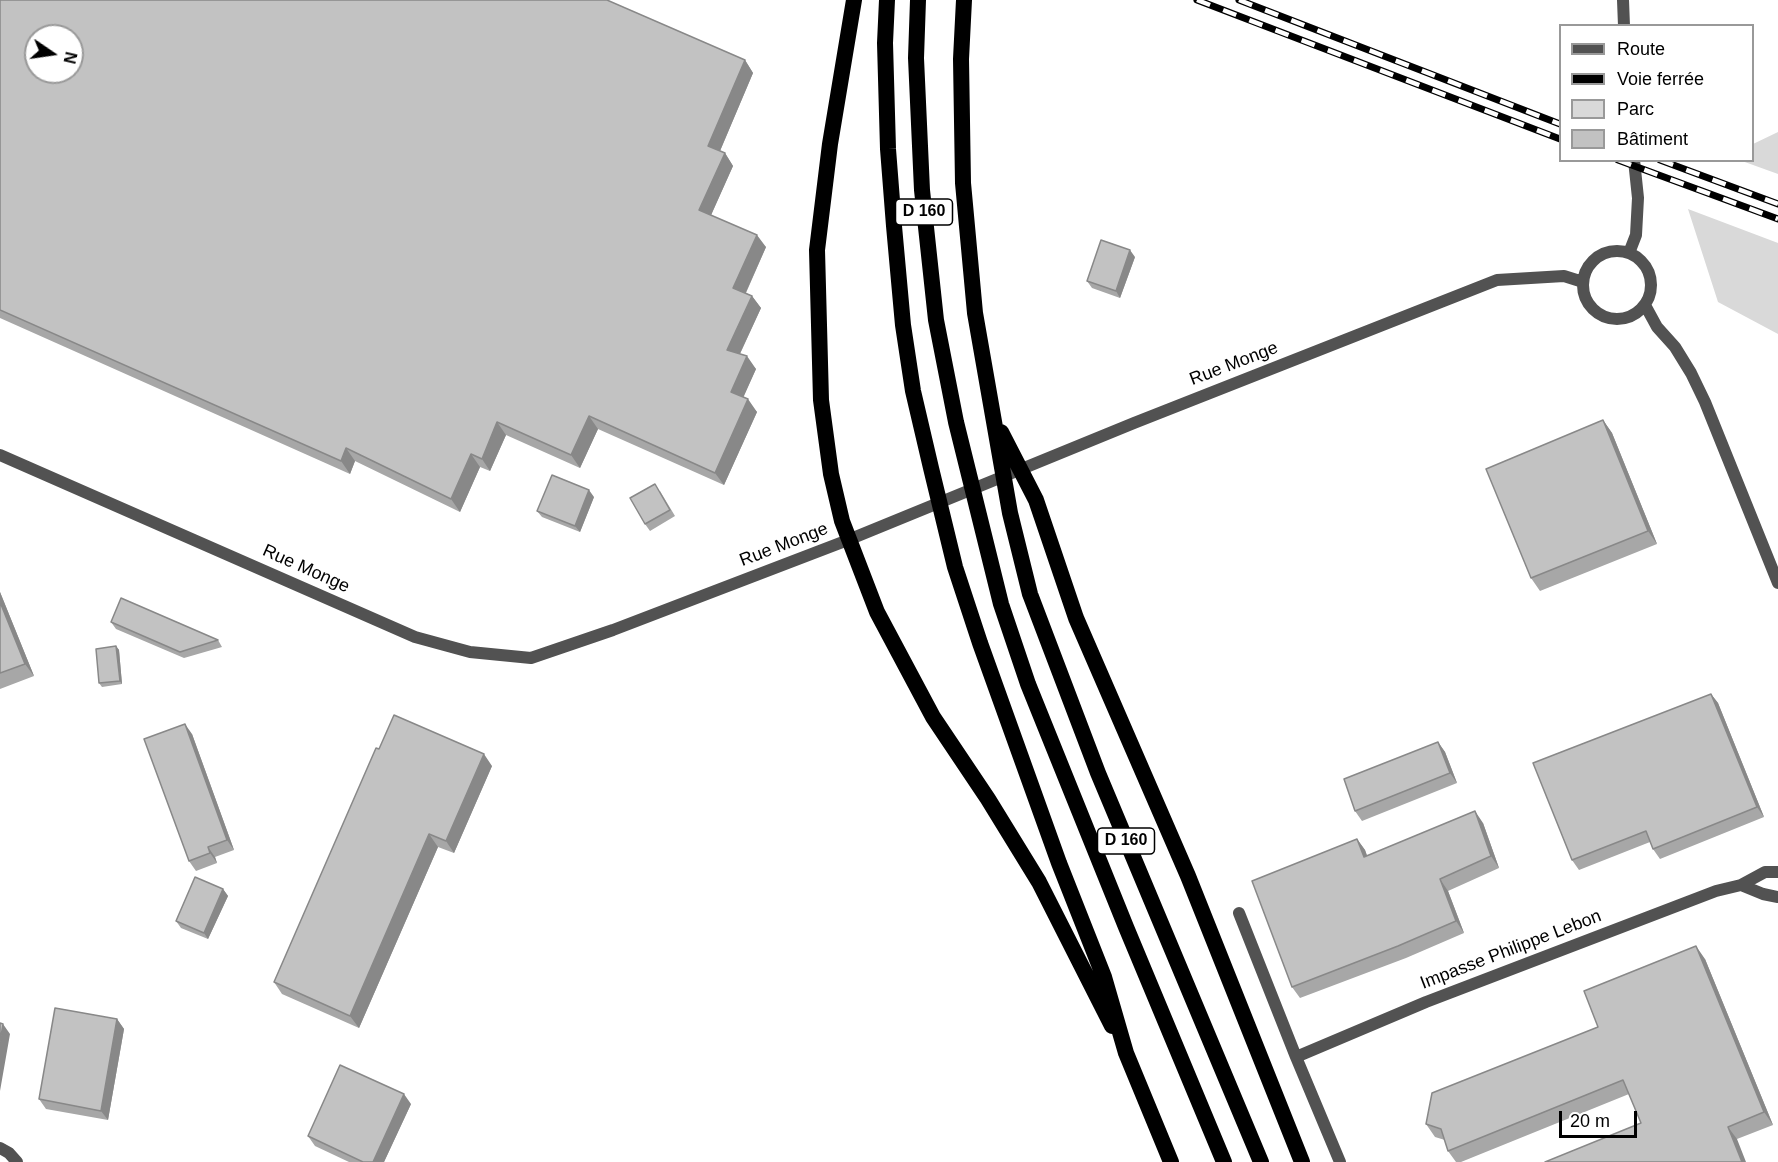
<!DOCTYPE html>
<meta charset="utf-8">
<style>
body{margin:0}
#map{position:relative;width:1778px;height:1162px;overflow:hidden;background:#fff;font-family:Arial,sans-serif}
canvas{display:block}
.legend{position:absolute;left:1559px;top:24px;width:195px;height:138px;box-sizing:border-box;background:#fff;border:2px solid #999;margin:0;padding:8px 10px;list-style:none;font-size:18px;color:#000}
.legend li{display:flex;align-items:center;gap:12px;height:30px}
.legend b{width:30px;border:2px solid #999}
.north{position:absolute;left:24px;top:24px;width:60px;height:60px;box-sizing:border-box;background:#fff;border:2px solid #999;border-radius:50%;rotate:103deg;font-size:16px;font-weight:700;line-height:24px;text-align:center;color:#000}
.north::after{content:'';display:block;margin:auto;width:21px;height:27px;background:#000;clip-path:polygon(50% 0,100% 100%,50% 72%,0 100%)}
.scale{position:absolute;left:1559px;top:1111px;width:78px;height:27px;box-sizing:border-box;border:3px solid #000;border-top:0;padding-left:8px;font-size:18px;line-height:21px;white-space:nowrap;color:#000;-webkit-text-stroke:4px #fff;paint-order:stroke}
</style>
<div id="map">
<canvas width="1778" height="1162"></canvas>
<ul class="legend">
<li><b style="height:8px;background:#525252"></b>Route</li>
<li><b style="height:8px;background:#000"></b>Voie ferrée</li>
<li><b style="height:16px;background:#d9d9d9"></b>Parc</li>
<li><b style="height:16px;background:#c2c2c2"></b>Bâtiment</li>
</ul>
<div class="north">N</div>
<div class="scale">20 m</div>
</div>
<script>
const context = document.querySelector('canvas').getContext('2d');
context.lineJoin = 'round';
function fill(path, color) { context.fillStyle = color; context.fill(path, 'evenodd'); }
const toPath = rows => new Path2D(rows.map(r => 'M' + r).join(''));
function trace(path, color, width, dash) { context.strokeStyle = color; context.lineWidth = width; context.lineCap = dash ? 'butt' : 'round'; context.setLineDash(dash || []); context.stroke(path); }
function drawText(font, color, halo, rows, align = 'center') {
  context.font = font + ' Arial,sans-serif'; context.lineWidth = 4.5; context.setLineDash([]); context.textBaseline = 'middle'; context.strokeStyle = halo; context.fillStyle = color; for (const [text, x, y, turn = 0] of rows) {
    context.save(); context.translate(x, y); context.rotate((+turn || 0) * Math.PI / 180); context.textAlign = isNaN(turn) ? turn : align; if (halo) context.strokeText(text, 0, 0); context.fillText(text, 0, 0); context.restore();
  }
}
const green = toPath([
 [1778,132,1778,174,1742,161,1752,160,1753,144],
 [1688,209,1778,243,1778,334,1718,302]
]);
const minor = toPath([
 [1741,885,1763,894,1778,897],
 [1239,913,1296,1057,1426,1002,1716,891,1741,885,1765,872,1778,872],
 [1296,1057,1340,1162],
 [0,1148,9,1153,17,1162]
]);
const tertiary = toPath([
 [1623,0,1624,26],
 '1583 285a34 34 0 1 1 68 0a34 34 0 1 1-68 0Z',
 [1629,253,1636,235,1638,198,1634,160],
 [1645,305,1657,327,1675,347,1691,373,1705,402,1778,583],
 [0,455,415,637,470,652,531,658,613,630,848,540,1134,423,1497,280,1564,276,1583,282]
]);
const trunk = toPath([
 [854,0,830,144,817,250,821,400,831,474,842,521,877,612,933,717,988,799,1039,882,1112,1026],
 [887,0,885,43,888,149,894,226,903,325,913,391,931,468,955,567,980,643,1059,863,1104,977,1126,1053,1171,1162],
 [918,0,916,58,922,190,936,320,956,422,1001,604,1028,684,1126,927,1224,1162],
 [964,0,961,59,963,183,975,313,1010,513,1030,594,1098,773,1261,1162],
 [1001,432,1036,500,1076,618,1188,876,1302,1162]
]);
const rail = toPath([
 [1197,0,1560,139],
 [1239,0,1560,124],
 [1618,160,1778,219],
 [1660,160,1778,204]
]);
const wall = toPath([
 [0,0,745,60,753,73,720,151,725,153,733,166,711,215,766,247,746,293,752,296,761,308,740,354,756,369,743,397,757,412,724,485,598,429,580,468,506,435,490,471,480,467,460,512,355,461,350,474,0,318],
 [1135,257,1120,298,1092,288,1087,281],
 [1603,420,1612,433,1657,544,1540,591,1531,578],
 [660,491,675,516,650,531,645,524],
 [594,497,580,532,542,517,537,511],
 [0,592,34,676,0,689],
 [111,622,218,640,222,647,184,658,116,629],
 [116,646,119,650,122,684,102,687,99,683],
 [1711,694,1718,703,1764,817,1660,859,1653,849,1650,842,1579,870,1572,860],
 [192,734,234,850,215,857,217,863,196,871,189,861],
 [1438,742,1445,752,1457,783,1362,821,1355,811],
 [379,749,492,766,454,853,438,847,359,1028,282,994,274,982],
 [1483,823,1499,868,1448,891,1464,933,1406,958,1300,998,1292,987,1357,839,1365,850,1367,856],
 [223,889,228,896,208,939,181,928,176,921],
 [1705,959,1773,1125,1737,1139,1641,1123,1629,1094,1461,1162,1456,1162,1448,1151,1445,1140,1435,1137,1426,1124,1598,1027],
 [117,1019,124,1029,108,1120,46,1109,39,1099],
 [411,1104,384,1162,349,1162,315,1146,308,1136]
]);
const shadedWall = toPath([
 [745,60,753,73,717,158,708,146],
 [725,153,733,166,708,222,699,210],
 [757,235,766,247,742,301,733,288],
 [1130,250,1135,257,1120,298,1116,291],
 [752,296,761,308,736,362,727,350],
 [747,356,756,369,740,405,731,392],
 [748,399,757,412,724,485,715,473],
 [589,416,598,429,580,468,571,455],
 [1603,420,1612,433,1657,544,1648,531],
 [497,422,506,435,490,471,482,459],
 [346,448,355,461,350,474,341,461],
 [471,454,480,467,460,512,451,499],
 [589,490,594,497,580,532,575,526],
 [0,592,34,676,25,664,0,602],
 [116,646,119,650,122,684,120,681],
 [1711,694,1718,703,1764,817,1757,807],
 [185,724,192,734,234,850,227,840],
 [1438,742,1445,752,1457,783,1450,773],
 [484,754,492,766,454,853,446,841],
 [1475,811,1483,823,1499,868,1491,856],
 [429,834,438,847,359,1028,350,1016],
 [1357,839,1365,850,1372,869,1364,857],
 [208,847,215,857,217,863,210,853],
 [1440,879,1448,891,1464,933,1456,921],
 [223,889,228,896,208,939,204,933],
 [1696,946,1705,959,1773,1125,1764,1112],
 [117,1019,124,1029,108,1120,101,1111],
 [3,1024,10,1034,0,1091,0,1042],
 [404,1094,411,1104,384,1162,373,1162],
 [1728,1127,1737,1139,1746,1162,1742,1162]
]);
const building = toPath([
 [0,0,607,0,745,60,708,146,725,153,699,210,757,235,733,288,752,296,727,350,747,356,731,392,748,399,715,473,589,416,571,455,497,422,482,459,471,454,451,499,346,448,341,461,0,310,0,0],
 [36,36,72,36,72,72,36,72,36,36],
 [1101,240,1130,250,1116,291,1087,281,1101,240],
 [1603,420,1648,531,1531,578,1486,469,1603,420],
 [552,475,589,490,575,526,537,511,552,475],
 [655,484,670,510,645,524,630,498,655,484],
 [121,598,218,640,180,652,111,622,121,598],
 [0,602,25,664,0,673,0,602],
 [116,646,120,681,99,683,96,649,116,646],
 [1711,694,1757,807,1653,849,1646,831,1572,860,1533,763,1711,694],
 [394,715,484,754,446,841,429,834,350,1016,274,982,376,748,379,749,394,715],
 [185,724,227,840,208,847,210,853,189,861,144,739,185,724],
 [1438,742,1450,773,1355,811,1344,779,1438,742],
 [1475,811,1491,856,1440,879,1456,921,1398,946,1292,987,1252,881,1357,839,1364,857,1475,811],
 [195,877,223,889,204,933,176,921,195,877],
 [1696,946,1764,1112,1728,1127,1742,1162,1545,1162,1641,1123,1623,1080,1448,1151,1441,1129,1426,1124,1432,1093,1598,1027,1584,991,1696,946],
 [55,1008,117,1019,101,1111,39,1099,55,1008],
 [0,1023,3,1024,0,1042,0,1023],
 [340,1065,404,1094,373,1162,363,1162,308,1136,340,1065]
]);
const shields = [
 [924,212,57],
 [1126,841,57]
];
const shieldNames = [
 ["D 160",924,212],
 ["D 160",1126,841]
];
const streetNames = [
 ["Rue Monge",1234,364,-21],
 ["Rue Monge",784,545,-21],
 ["Rue Monge",306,569,24],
 ["Impasse Philippe Lebon",1511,950,-21]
];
fill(green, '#d9d9d9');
trace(minor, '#525252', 12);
trace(tertiary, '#525252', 12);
trace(trunk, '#000', 16);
trace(rail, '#000', 7);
trace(rail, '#fff', 4.5, [14]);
fill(wall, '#a7a7a7');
fill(shadedWall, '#888');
fill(building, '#c2c2c2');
trace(building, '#888', 1.5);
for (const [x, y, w] of shields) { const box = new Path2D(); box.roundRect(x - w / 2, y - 13, w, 26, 4.5); context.fillStyle = '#fff'; context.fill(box); trace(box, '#000', 1.5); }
drawText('bold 16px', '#000', null, shieldNames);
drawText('18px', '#000', '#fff', streetNames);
</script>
